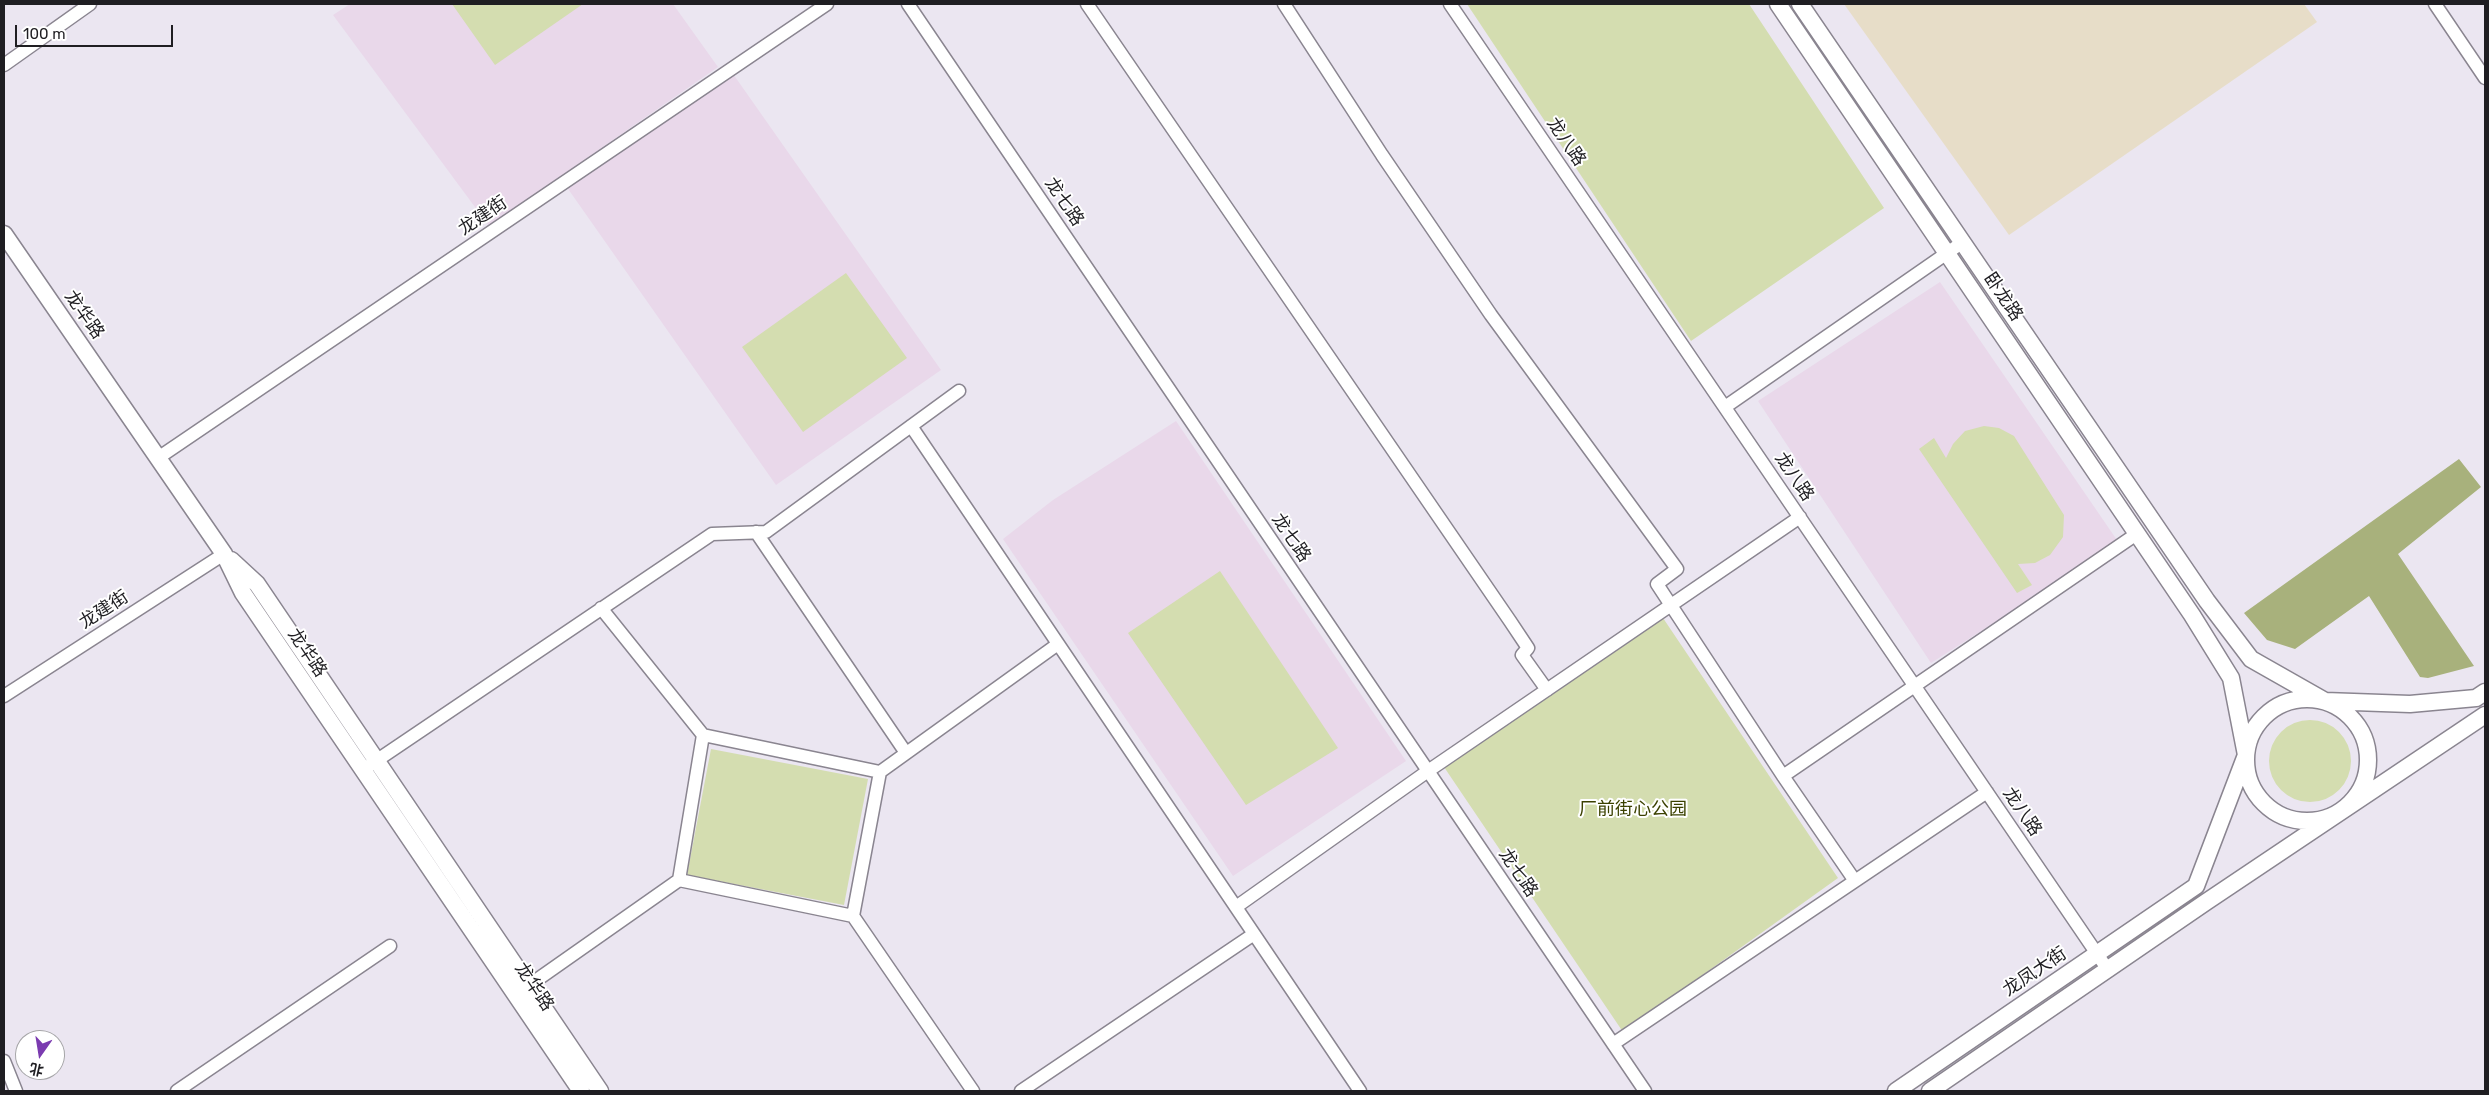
<!DOCTYPE html>
<meta charset="utf-8">
<style>
body{margin:0}
#map{position:relative;width:2489px;height:1095px;overflow:hidden;background:#ebe6f1;font-family:Rubik,"Noto Sans SC",sans-serif}
canvas{display:block}
.frame{position:absolute;inset:0;border:5px solid #1f1e22;pointer-events:none}
.north{position:absolute;left:15px;top:1030px;width:50px;height:50px;box-sizing:border-box;background:#fff;border:1px solid #a5a5a7;border-radius:50%;rotate:193deg;font-size:14px;font-weight:700;line-height:20px;text-align:center;color:#1f1e22}
.north::after{content:'';display:block;margin:auto;width:18px;height:22px;background:#7b3bb0;clip-path:polygon(50% 0,100% 100%,50% 72%,0 100%)}
.scale{position:absolute;left:15px;top:25px;width:158px;height:22px;box-sizing:border-box;border:2px solid #1f1e22;border-top:0;padding-left:6px;font-size:15px;line-height:18px;white-space:nowrap;color:#1f1e22;-webkit-text-stroke:4px #fff;paint-order:stroke}
</style>
<div id="map">
<canvas width="2489" height="1095"></canvas>
<div class="frame"></div>
<div class="north">北</div>
<div class="scale">100 m</div>
</div>
<script>
const context = document.querySelector('canvas').getContext('2d');
context.lineJoin = 'round';
function fill(path, color) { context.fillStyle = color; context.fill(path, 'evenodd'); }
const toPath = rows => new Path2D(rows.map(r => 'M' + r).join(''));
function trace(path, color, width, dash) { context.strokeStyle = color; context.lineWidth = width; context.lineCap = dash ? 'butt' : 'round'; context.setLineDash(dash || []); context.stroke(path); }
function drawText(font, color, halo, rows, align = 'center') {
  context.font = font + ' Rubik,"Noto Sans SC",sans-serif'; context.lineWidth = 4; context.setLineDash([]); context.textBaseline = 'middle'; context.strokeStyle = halo; context.fillStyle = color; for (const [text, x, y, turn = 0] of rows) {
    context.save(); context.translate(x, y); context.rotate((+turn || 0) * Math.PI / 180); context.textAlign = isNaN(turn) ? turn : align; if (halo) context.strokeText(text, 0, 0); context.fillText(text, 0, 0); context.restore();
  }
}
const industrial = toPath([
 [1844,4,2304,4,2317,22,2009,235]
]);
const education = toPath([
 [350,4,673,4,718,67,489,226,333,15],
 [731,71,941,370,776,485,566,186],
 [1940,282,2119,543,1931,663,1758,401],
 [1176,421,1406,761,1233,876,1003,539,1053,500]
]);
const green = toPath([
 [452,4,583,4,495,65],
 [1467,4,1749,4,1884,208,1691,341],
 [846,273,907,358,803,432,742,347],
 [1984,426,1999,428,2014,436,2064,515,2063,537,2050,555,2035,563,2018,564,2032,585,2017,593,1919,449,1934,438,1946,458,1953,444,1965,431],
 [1220,571,1338,748,1246,805,1128,633],
 [1663,618,1838,878,1623,1032,1444,767],
 '2269 761a41 41 0 1 1 82 0a41 41 0 1 1-82 0Z',
 [711,749,868,779,844,905,687,875]
]);
const forest = toPath([
 [2459,459,2481,487,2398,554,2474,666,2428,678,2420,677,2369,596,2295,649,2267,640,2244,613]
]);
const minor = toPath([
 [908,4,1645,1091],
 [1087,4,1510,621,1528,648,1522,655,1547,690],
 [1284,4,1382,155,1491,315,1677,569,1657,584,1783,776,1855,881],
 [1450,4,2108,970],
 [2435,4,2485,78],
 [4,65,90,4],
 [1725,407,1963,242],
 [911,426,1360,1091],
 [158,458,827,4],
 [756,532,906,753],
 [601,608,703,735],
 [4,696,224,554],
 [370,765,712,534,766,532,959,391],
 [880,772,1058,644],
 [1783,776,2138,533],
 [1236,907,1428,771,1800,517],
 [853,916,880,772,703,735,679,880,853,916,973,1091],
 [521,991,679,880],
 [1613,1044,1987,792],
 [4,1061,16,1091],
 [177,1091,390,946],
 [1021,1091,1254,934]
]);
const major = toPath([
 [1778,4,2192,615,2231,678,2246,755,2196,886,1896,1091],
 [1800,4,2207,601,2251,659,2325,701,2410,704,2476,698,2485,692],
 [4,234,224,554,243,593,581,1091],
 [231,560,257,584,600,1091],
 '2246 760a61 61 0 1 1 122 0a61 61 0 1 1-122 0Z',
 [1930,1091,2206,902,2485,715]
]);
const streetNames = [
 ["龙八路",1566,142,56],
 ["龙七路",1064,202,56],
 ["龙建街",483,216,-34],
 ["卧龙路",2003,297,56],
 ["龙华路",84,315,55],
 ["龙八路",1794,477,56],
 ["龙七路",1291,538,56],
 ["龙建街",104,610,-33],
 ["龙华路",307,653,56],
 ["龙八路",2022,812,56],
 ["龙七路",1518,873,56],
 ["龙凤大街",2035,972,-34],
 ["龙华路",534,987,56]
];
const parkNames = [
 ["厂前街心公园",1633,810]
];
fill(industrial, '#e7ddc8');
fill(education, '#e9d8ea');
fill(green, '#d4ddb0');
fill(forest, '#a8b17c');
trace(minor, '#8a8590', 15);
trace(major, '#8a8590', 19);
trace(minor, '#fff', 12);
trace(major, '#fff', 16);
drawText('18px', '#1f1e22', '#fff', streetNames);
drawText('18px', '#3b4100', '#fff', parkNames);
</script>
